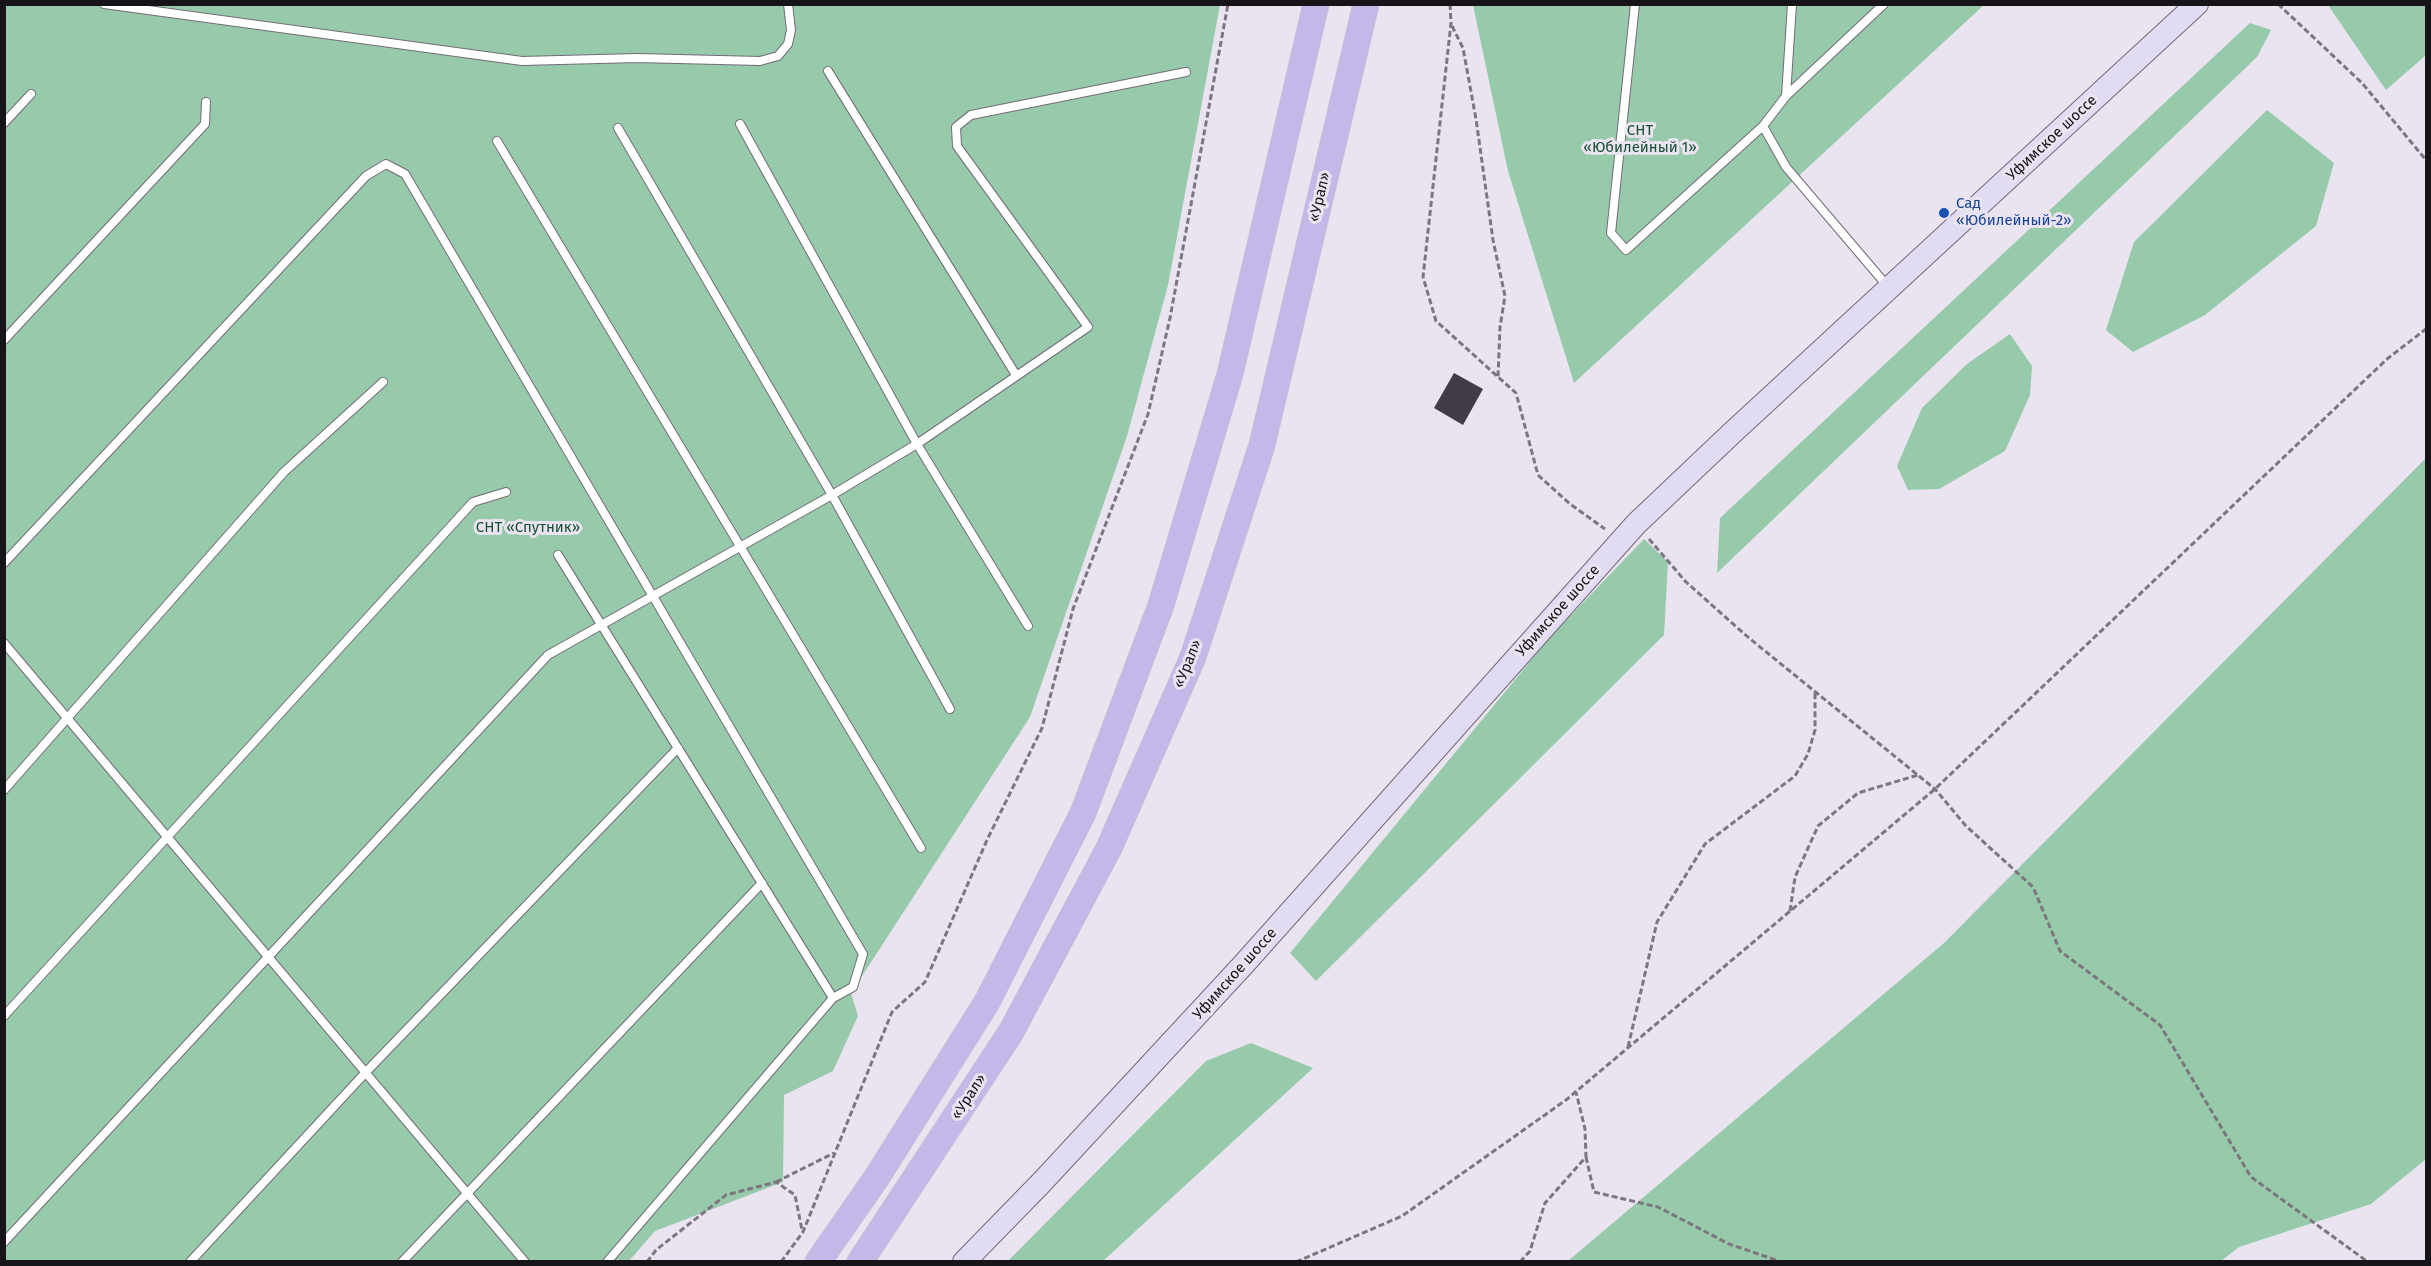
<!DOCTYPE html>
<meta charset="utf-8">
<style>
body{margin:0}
#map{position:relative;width:2431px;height:1266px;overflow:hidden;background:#eae3f0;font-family:"Fira Sans",sans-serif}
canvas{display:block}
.frame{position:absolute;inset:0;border:6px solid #161418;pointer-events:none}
</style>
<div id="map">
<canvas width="2431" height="1266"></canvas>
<div class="frame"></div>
</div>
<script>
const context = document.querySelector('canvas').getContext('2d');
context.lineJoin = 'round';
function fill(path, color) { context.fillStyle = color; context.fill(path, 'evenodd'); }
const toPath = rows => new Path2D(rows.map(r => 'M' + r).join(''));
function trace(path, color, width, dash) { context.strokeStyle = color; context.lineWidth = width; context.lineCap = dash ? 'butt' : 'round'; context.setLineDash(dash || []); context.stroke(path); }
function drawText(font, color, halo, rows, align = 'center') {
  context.font = font + ' "Fira Sans",sans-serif'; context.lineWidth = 6; context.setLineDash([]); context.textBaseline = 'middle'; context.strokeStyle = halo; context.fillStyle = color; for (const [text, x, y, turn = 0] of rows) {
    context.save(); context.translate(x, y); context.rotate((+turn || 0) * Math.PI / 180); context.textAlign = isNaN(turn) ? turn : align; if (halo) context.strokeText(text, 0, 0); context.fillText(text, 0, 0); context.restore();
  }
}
const green = toPath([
 [5,5,1220,5,1168,285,1127,436,1030,717,851,993,858,1016,833,1071,784,1095,783,1182,655,1231,629,1261,5,1262],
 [1473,5,1984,5,1574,383,1508,171],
 [2328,5,2426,5,2426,55,2386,90],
 [2250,23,2271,30,2257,57,1717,573,1720,518],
 [2267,110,2334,163,2316,226,2205,315,2133,352,2106,330,2134,242],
 [2010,334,2032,366,2030,395,2005,451,1939,489,1908,490,1897,466,1922,408,1967,364],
 [2426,458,2426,1159,2371,1204,2239,1247,2221,1261,1568,1261,1944,943],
 [1644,539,1668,562,1664,635,1316,981,1290,953,1551,636],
 [1251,1043,1313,1068,1103,1261,1008,1261,1206,1061]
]);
const building = toPath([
 [1454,373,1483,389,1463,425,1434,408]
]);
const path = toPath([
 [1450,4,1451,23,1423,277,1436,321,1516,393,1538,475,1570,504,1605,529],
 [2278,4,2362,83,2426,160],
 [1452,26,1463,48,1476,119,1493,240,1505,296,1500,327,1498,377],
 [1649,539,1686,582,1749,638,1935,789,1966,826,2033,887,2060,951,2160,1025,2251,1177,2368,1262],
 [1790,911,1795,877,1818,826,1858,793,1918,775],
 [1628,1047,1657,922,1705,844,1795,776,1808,754,1815,730,1815,692],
 [1586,1157,1594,1192,1658,1207,1729,1244,1782,1262],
 [776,1182,834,1153],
 [647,1262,656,1250,726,1195,776,1182,795,1195,802,1230],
 [781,1262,803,1232,892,1012,925,982,987,840,1042,728,1073,609,1148,414,1170,318,1228,4],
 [1296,1262,1402,1216,1566,1100,1935,789,2387,359,2426,329],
 [1520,1262,1530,1251,1545,1203,1586,1157,1585,1129,1576,1092]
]);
const service = toPath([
 [104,4,522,61,637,58,760,61,778,56,788,44,791,30,788,4],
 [1635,4,1611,233,1626,250,1763,126,1786,96,1884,4],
 [828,71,1016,375],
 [1786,96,1792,4],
 [4,123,31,94],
 [740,124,917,444,1028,626],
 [1763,126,1786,167,1889,288],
 [618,128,832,495,950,709],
 [497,141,921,848],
 [4,340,205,124,206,102],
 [558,555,833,998],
 [4,563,366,176,386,164,405,174,863,954,853,987,833,998,607,1262],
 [4,643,525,1262],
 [4,790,284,472,383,382],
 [4,1016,473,502,506,492],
 [4,1242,548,655,832,495,917,444,1088,327,957,146,956,127,971,115,1186,72],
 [190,1262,367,1071,678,748],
 [402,1262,762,883]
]);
const secondary = toPath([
 [964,1262,1042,1182,1244,964,1636,524,1732,433,2197,4]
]);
const primary = toPath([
 [818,1262,877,1177,987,1002,1083,813,1161,605,1230,374,1316,4],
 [860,1262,1011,1032,1109,848,1193,657,1262,445,1366,4]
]);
const markers = [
 [1944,213,6,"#1a4fb4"]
];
const parkNames = [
 ["СНТ",1640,131],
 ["«Юбилейный 1»",1640,148],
 ["СНТ «Спутник»",528,528]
];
const streetNames = [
 ["Уфимское шоссе",2052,138,-43],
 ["«Урал»",1320,197,-77],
 ["Уфимское шоссе",1558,611,-48],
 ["«Урал»",1188,664,-68],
 ["Уфимское шоссе",1235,974,-48],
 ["«Урал»",969,1097,-57]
];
const transitNames = [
 ["Сад",1956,204],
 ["«Юбилейный-2»",1956,221]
];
fill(green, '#97caaa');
fill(building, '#423c46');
trace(service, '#726b77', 10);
trace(secondary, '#726b77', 24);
trace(primary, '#c7c7c8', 27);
trace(path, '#7b767f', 3, [6, 3]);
trace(service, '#fff', 8);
trace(secondary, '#e2dbf4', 22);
trace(primary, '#c5b8e8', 26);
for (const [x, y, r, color] of markers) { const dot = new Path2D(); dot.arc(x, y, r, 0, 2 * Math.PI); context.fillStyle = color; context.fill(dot); trace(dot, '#eae3f0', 2); }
drawText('15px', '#175033', '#eae3f0', parkNames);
drawText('15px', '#161418', '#eae3f0', streetNames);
drawText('15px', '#164399', '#eae3f0', transitNames, 'left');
</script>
